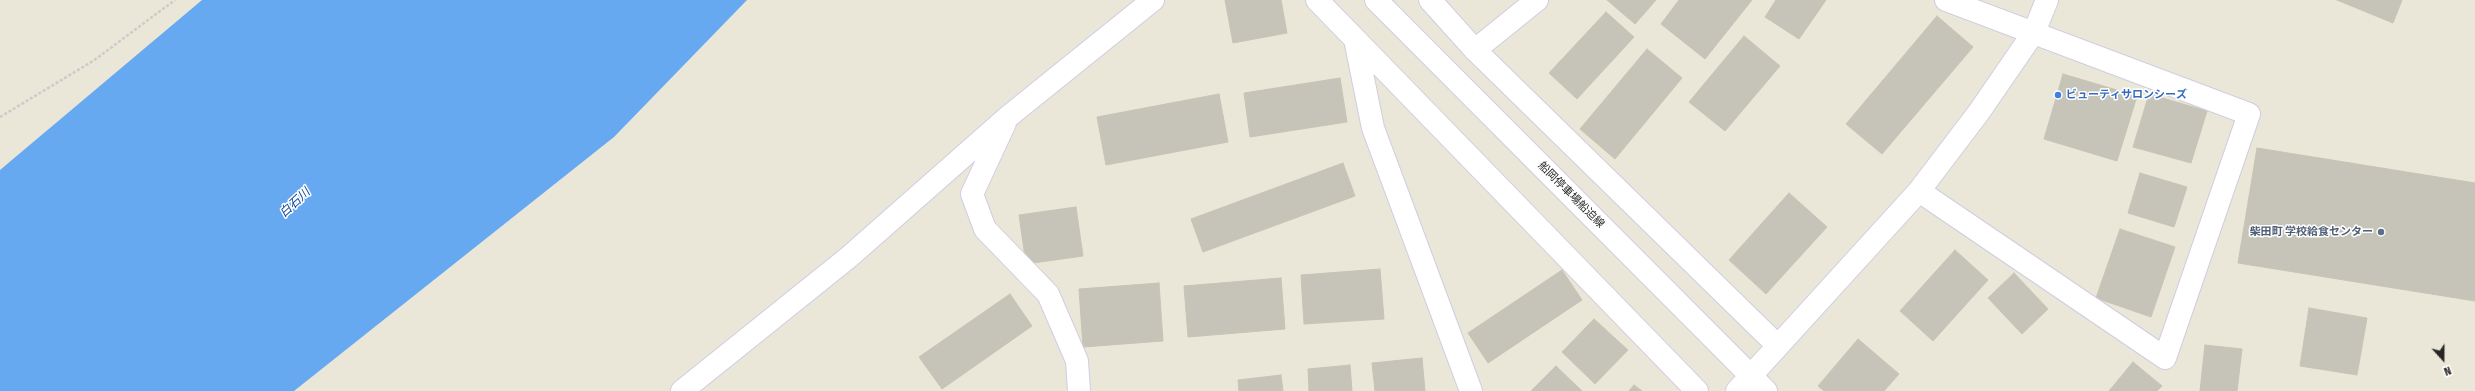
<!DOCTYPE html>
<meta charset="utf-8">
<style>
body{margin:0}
#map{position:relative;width:2475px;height:391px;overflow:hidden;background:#ebe7d8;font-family:"Fira Sans Condensed",sans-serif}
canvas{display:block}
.north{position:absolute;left:2423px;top:339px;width:40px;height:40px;-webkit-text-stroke:3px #fff;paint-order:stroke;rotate:159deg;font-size:11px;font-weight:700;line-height:16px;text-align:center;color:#272727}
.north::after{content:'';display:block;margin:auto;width:14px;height:18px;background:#272727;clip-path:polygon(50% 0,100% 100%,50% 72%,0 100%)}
</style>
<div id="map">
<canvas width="2475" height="391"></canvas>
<div class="north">N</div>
</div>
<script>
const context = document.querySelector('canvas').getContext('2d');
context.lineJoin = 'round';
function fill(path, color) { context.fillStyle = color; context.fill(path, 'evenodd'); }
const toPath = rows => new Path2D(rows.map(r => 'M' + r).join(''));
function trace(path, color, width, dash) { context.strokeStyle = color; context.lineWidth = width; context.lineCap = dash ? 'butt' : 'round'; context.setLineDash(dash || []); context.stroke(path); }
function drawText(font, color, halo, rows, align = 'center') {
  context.font = font + ' "Fira Sans Condensed","Noto Sans JP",sans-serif'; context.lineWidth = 3; context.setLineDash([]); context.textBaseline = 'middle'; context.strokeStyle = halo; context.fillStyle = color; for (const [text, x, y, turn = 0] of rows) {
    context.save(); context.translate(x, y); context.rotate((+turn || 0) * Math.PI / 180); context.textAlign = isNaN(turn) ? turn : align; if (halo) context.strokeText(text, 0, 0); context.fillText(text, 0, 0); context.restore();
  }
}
const water = toPath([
 [202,0,747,0,614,137,294,391,0,391,0,170]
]);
const building = toPath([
 [1225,0,1281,0,1287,33,1233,43,1225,0],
 [1607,0,1656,0,1635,24,1607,0],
 [1679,0,1752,0,1705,59,1661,24,1679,0],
 [1776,0,1826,0,1799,39,1765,17,1776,0],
 [2337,0,2402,0,2393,23,2337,0],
 [1606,12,1634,37,1577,99,1549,73,1606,12],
 [1937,16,1973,47,1882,154,1846,124,1937,16],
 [1744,36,1780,66,1725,131,1689,102,1744,36],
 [1647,49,1682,78,1615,159,1580,129,1647,49],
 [2063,74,2137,96,2117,161,2044,139,2063,74],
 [1340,78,1347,122,1250,137,1244,93,1340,78],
 [1219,94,1228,142,1106,165,1097,117,1219,94],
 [2149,94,2207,111,2191,163,2133,147,2149,94],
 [2257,148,2475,183,2475,301,2238,263,2257,148],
 [1343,163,1355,196,1203,252,1191,219,1343,163],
 [2140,173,2187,187,2174,227,2128,213,2140,173],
 [1789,193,1827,227,1766,294,1729,260,1789,193],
 [1076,207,1083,256,1026,264,1019,215,1076,207],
 [2120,229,2175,247,2151,317,2096,298,2120,229],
 [1955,250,1988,280,1933,341,1900,311,1955,250],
 [1380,269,1384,319,1304,324,1301,275,1380,269],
 [1562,270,1582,300,1488,363,1468,333,1562,270],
 [2014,273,2048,309,2022,334,1988,298,2014,273],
 [1281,278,1285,329,1188,337,1184,286,1281,278],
 [1159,283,1163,341,1083,347,1079,289,1159,283],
 [1010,294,1032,326,942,389,919,357,1010,294],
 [2309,308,2367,318,2357,375,2300,366,2309,308],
 [1594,319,1628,350,1595,384,1562,352,1594,319],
 [1858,339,1899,374,1884,391,1824,391,1818,386,1858,339],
 [2205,345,2242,349,2237,391,2200,391,2205,345],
 [1422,358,1425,391,1375,391,1372,363,1422,358],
 [2133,362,2162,386,2157,391,2109,391,2133,362],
 [1350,365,1352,391,1309,391,1308,369,1350,365],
 [1556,366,1582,391,1531,391,1556,366],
 [1281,375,1283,391,1239,391,1238,380,1281,375],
 [1634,385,1642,391,1629,391,1634,385]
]);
const path = toPath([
 [0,117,93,61,175,0]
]);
const street = toPath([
 [1317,0,1355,39,1373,128,1471,391],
 [1430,0,1475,50,1778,346],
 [1355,39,1697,391],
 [1475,50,1537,0],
 [1005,123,972,194,985,229,1048,294,1077,361,1079,391],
 [1919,191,2165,358,2249,114,1946,0],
 [682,391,849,257,1009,116,1153,0],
 [1737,391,1919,191,1979,112,2034,32,2047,0]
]);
const secondary = toPath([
 [1376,0,1766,391]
]);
const markers = [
 [2058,95,4,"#3f7fe0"],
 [2381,232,4,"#5c6f8a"]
];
const shopNames = [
 ["ビューティサロンシーズ",2066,95]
];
const streetNames = [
 ["船岡停車場船迫線",1571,195,45]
];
const serviceNames = [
 ["柴田町 学校給食センター",2373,232]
];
const waterNames = [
 ["白石川",295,203,-43]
];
fill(water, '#66a9f1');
fill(building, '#c6c4b8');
trace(building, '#c6c4b2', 1);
trace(street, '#cfcde1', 24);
trace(secondary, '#cfcde1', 24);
trace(path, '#cbcbcb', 2.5, [3, 2]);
trace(street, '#fff', 22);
trace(secondary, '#fff', 22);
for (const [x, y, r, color] of markers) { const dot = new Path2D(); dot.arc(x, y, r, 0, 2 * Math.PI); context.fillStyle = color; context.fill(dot); trace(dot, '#fff', 1.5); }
drawText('bold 11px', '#366cbe', '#fff', shopNames, 'left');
drawText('11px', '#272727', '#fff', streetNames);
drawText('bold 11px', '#4e5e75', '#fff', serviceNames, 'right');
drawText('italic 12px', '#09439a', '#fff', waterNames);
</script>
